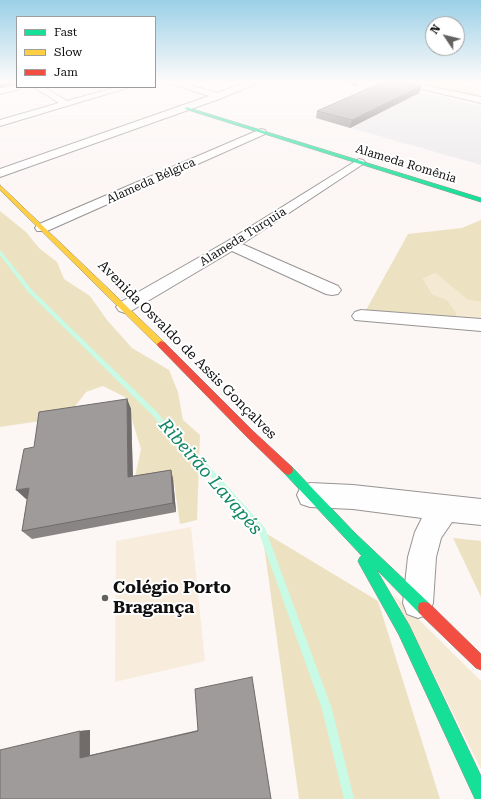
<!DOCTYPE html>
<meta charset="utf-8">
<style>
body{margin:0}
#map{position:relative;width:481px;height:799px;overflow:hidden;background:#fcf6f5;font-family:"Roboto Serif",serif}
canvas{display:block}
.legend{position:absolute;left:16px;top:16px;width:140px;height:72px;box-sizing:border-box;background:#fff;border:1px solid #9f9f9f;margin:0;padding:5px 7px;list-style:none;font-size:12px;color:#101010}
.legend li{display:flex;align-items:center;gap:8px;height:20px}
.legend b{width:20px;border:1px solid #9f9f9f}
.north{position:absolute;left:425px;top:16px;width:40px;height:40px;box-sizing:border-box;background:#fff;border:1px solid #9f9f9f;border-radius:50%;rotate:305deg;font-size:11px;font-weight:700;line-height:16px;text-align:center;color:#101010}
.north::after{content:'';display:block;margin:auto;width:14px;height:18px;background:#636060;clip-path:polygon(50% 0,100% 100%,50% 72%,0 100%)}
</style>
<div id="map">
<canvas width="481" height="799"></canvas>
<ul class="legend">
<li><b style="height:5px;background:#16e098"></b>Fast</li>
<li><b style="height:5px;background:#ffcf43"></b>Slow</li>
<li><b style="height:5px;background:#f24e42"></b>Jam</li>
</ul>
<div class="north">N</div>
</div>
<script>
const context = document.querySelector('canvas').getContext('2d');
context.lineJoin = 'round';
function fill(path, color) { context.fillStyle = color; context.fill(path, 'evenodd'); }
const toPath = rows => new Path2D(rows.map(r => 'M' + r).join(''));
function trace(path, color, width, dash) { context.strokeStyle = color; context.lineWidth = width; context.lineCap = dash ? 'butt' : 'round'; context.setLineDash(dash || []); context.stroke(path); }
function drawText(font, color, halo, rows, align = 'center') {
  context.font = font + ' "Roboto Serif",serif'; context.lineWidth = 4; context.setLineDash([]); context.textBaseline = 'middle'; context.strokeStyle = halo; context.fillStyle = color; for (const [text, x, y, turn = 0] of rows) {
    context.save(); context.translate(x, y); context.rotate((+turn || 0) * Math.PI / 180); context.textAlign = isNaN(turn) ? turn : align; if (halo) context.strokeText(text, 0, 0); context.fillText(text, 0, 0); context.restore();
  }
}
const industrial = toPath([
 [388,85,481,106,481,165,316,118]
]);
const green = toPath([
 [409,82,461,82,478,96,477,96],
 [435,273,468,300,481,302,481,319,456,317,447,300,432,294,423,279],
 [394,595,481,681,481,769]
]);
const forest = toPath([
 [0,211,26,232,39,248,57,262,64,279,90,296,107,320,132,348,169,370,178,392,183,420,200,435,197,520,180,524,174,482,132,491,141,449,125,397,103,386,86,392,67,417,0,427],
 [481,220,481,302,468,300,435,273,423,279,432,294,447,300,456,313,456,317,366,310,408,234,462,228],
 [262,531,378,601,440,799,299,799],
 [453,538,481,541,481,597]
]);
const pitch = toPath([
 [191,527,205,661,115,682,116,541]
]);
const stream = toPath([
 [0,251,1,251,32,290,157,412,187,451,201,457,265,528,332,709,354,799,344,799,322,709,259,533,197,461,183,455,153,416,28,292,0,255,0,251]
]);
const street = toPath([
 [166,82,180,82,217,93,247,82,260,82,222,98,0,177,0,169,209,96,166,82],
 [392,82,409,82,481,97,481,103,392,82],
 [17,85,17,87,21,87,20,89,0,94,0,88,17,85],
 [34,87,44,87,67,101,117,87,130,87,0,126,0,120,59,103,34,87],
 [261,129,265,130,266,132,265,134,47,231,37,231,35,228,37,225,261,129],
 [359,159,363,160,365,162,363,164,242,244,338,286,341,290,338,294,332,295,326,294,232,251,131,311,125,313,119,311,116,307,119,303,226,242,359,159],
 [361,310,481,319,481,331,355,320,352,316,355,312,361,310],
 [310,483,353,485,481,499,481,525,452,522,441,538,436,557,433,603,429,614,418,618,407,614,403,603,408,557,415,532,422,518,353,509,310,507,301,504,297,495,301,486,310,483]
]);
const fast = toPath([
 [186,107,481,198,481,202,185,109,186,107],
 [288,465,292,467,355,533,429,603,430,608,429,613,424,614,419,613,376,569,409,625,481,776,481,799,475,799,399,635,360,565,358,561,360,557,362,556,284,473,283,470,284,467,288,465]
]);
const slow = toPath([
 [0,185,164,342,165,344,164,346,158,346,0,190,0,185]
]);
const jam = toPath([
 [161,341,164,342,253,431,292,467,293,470,292,473,288,475,284,473,247,437,158,346,157,344,161,341],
 [424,602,429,603,481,654,481,670,476,668,419,613,418,608,419,603,424,602]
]);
const wall = toPath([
 [338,82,358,82,357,86],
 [421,86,419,93,350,128,316,118,317,111],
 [127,399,131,409,133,476,171,470,173,479,176,512,32,539,22,531,27,499,26,499,34,447],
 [90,730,90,755,198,730,271,799,0,799,80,731]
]);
const shadedWall = toPath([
 [2,82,17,82,17,84,0,88,0,83],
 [421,86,419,93,350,128,352,120],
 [127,399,131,409,133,486,128,477],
 [171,470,173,479,176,512,173,503],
 [29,488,38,497,26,499,16,490],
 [90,730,90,755,80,758,80,731]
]);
const building = toPath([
 [383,82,406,82,421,86,352,120,317,111,383,82],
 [127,399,128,477,171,470,173,503,22,531,29,488,16,490,24,449,34,447,39,412,127,399],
 [252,677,271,799,0,799,0,750,80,731,80,758,198,731,195,689,252,677]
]);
const markers = [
 [105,598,4,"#636060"]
];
const farStreetnames = [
 ["Alameda Romênia",406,164,17],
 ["Alameda Bélgica",151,181,-24],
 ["Alameda Turquia",243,237,-32]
];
const streetNames = [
 ["Avenida Osvaldo de Assis Gonçalves",187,350,45]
];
const nearPoinames = [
 ["Colégio Porto",113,588],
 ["Bragança",113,608]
];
const nearWaternames = [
 ["Ribeirão Lavapés",210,477,49]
];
fill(industrial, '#ebe8ec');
fill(green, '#f4e9d3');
fill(forest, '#ece2c1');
fill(pitch, '#f8ecdd');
fill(stream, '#c8fae6');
trace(street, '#969493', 2);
trace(fast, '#8d8a8a', 1);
trace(slow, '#8d8a8a', 1);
trace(jam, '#8d8a8a', 1);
fill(street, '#fffefe');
fill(fast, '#16e098');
fill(slow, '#ffcf43');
fill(jam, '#f24e42');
fill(wall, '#8a8585');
fill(shadedWall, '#706c6c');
fill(building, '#a09b9b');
trace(building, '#706c6c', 1);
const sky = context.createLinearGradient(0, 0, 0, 194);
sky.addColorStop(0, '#9bd0e7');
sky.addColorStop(0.42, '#fefbfa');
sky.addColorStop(1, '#fefbfa00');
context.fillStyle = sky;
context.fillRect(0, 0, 481, 194);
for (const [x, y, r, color] of markers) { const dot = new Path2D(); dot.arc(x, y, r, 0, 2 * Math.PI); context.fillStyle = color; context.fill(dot); trace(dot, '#fff', 1.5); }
drawText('12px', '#101010', '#fff', farStreetnames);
drawText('14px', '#101010', '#fff', streetNames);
drawText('bold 17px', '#101010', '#fff', nearPoinames, 'left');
drawText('italic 18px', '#0f8561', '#fff', nearWaternames);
</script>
